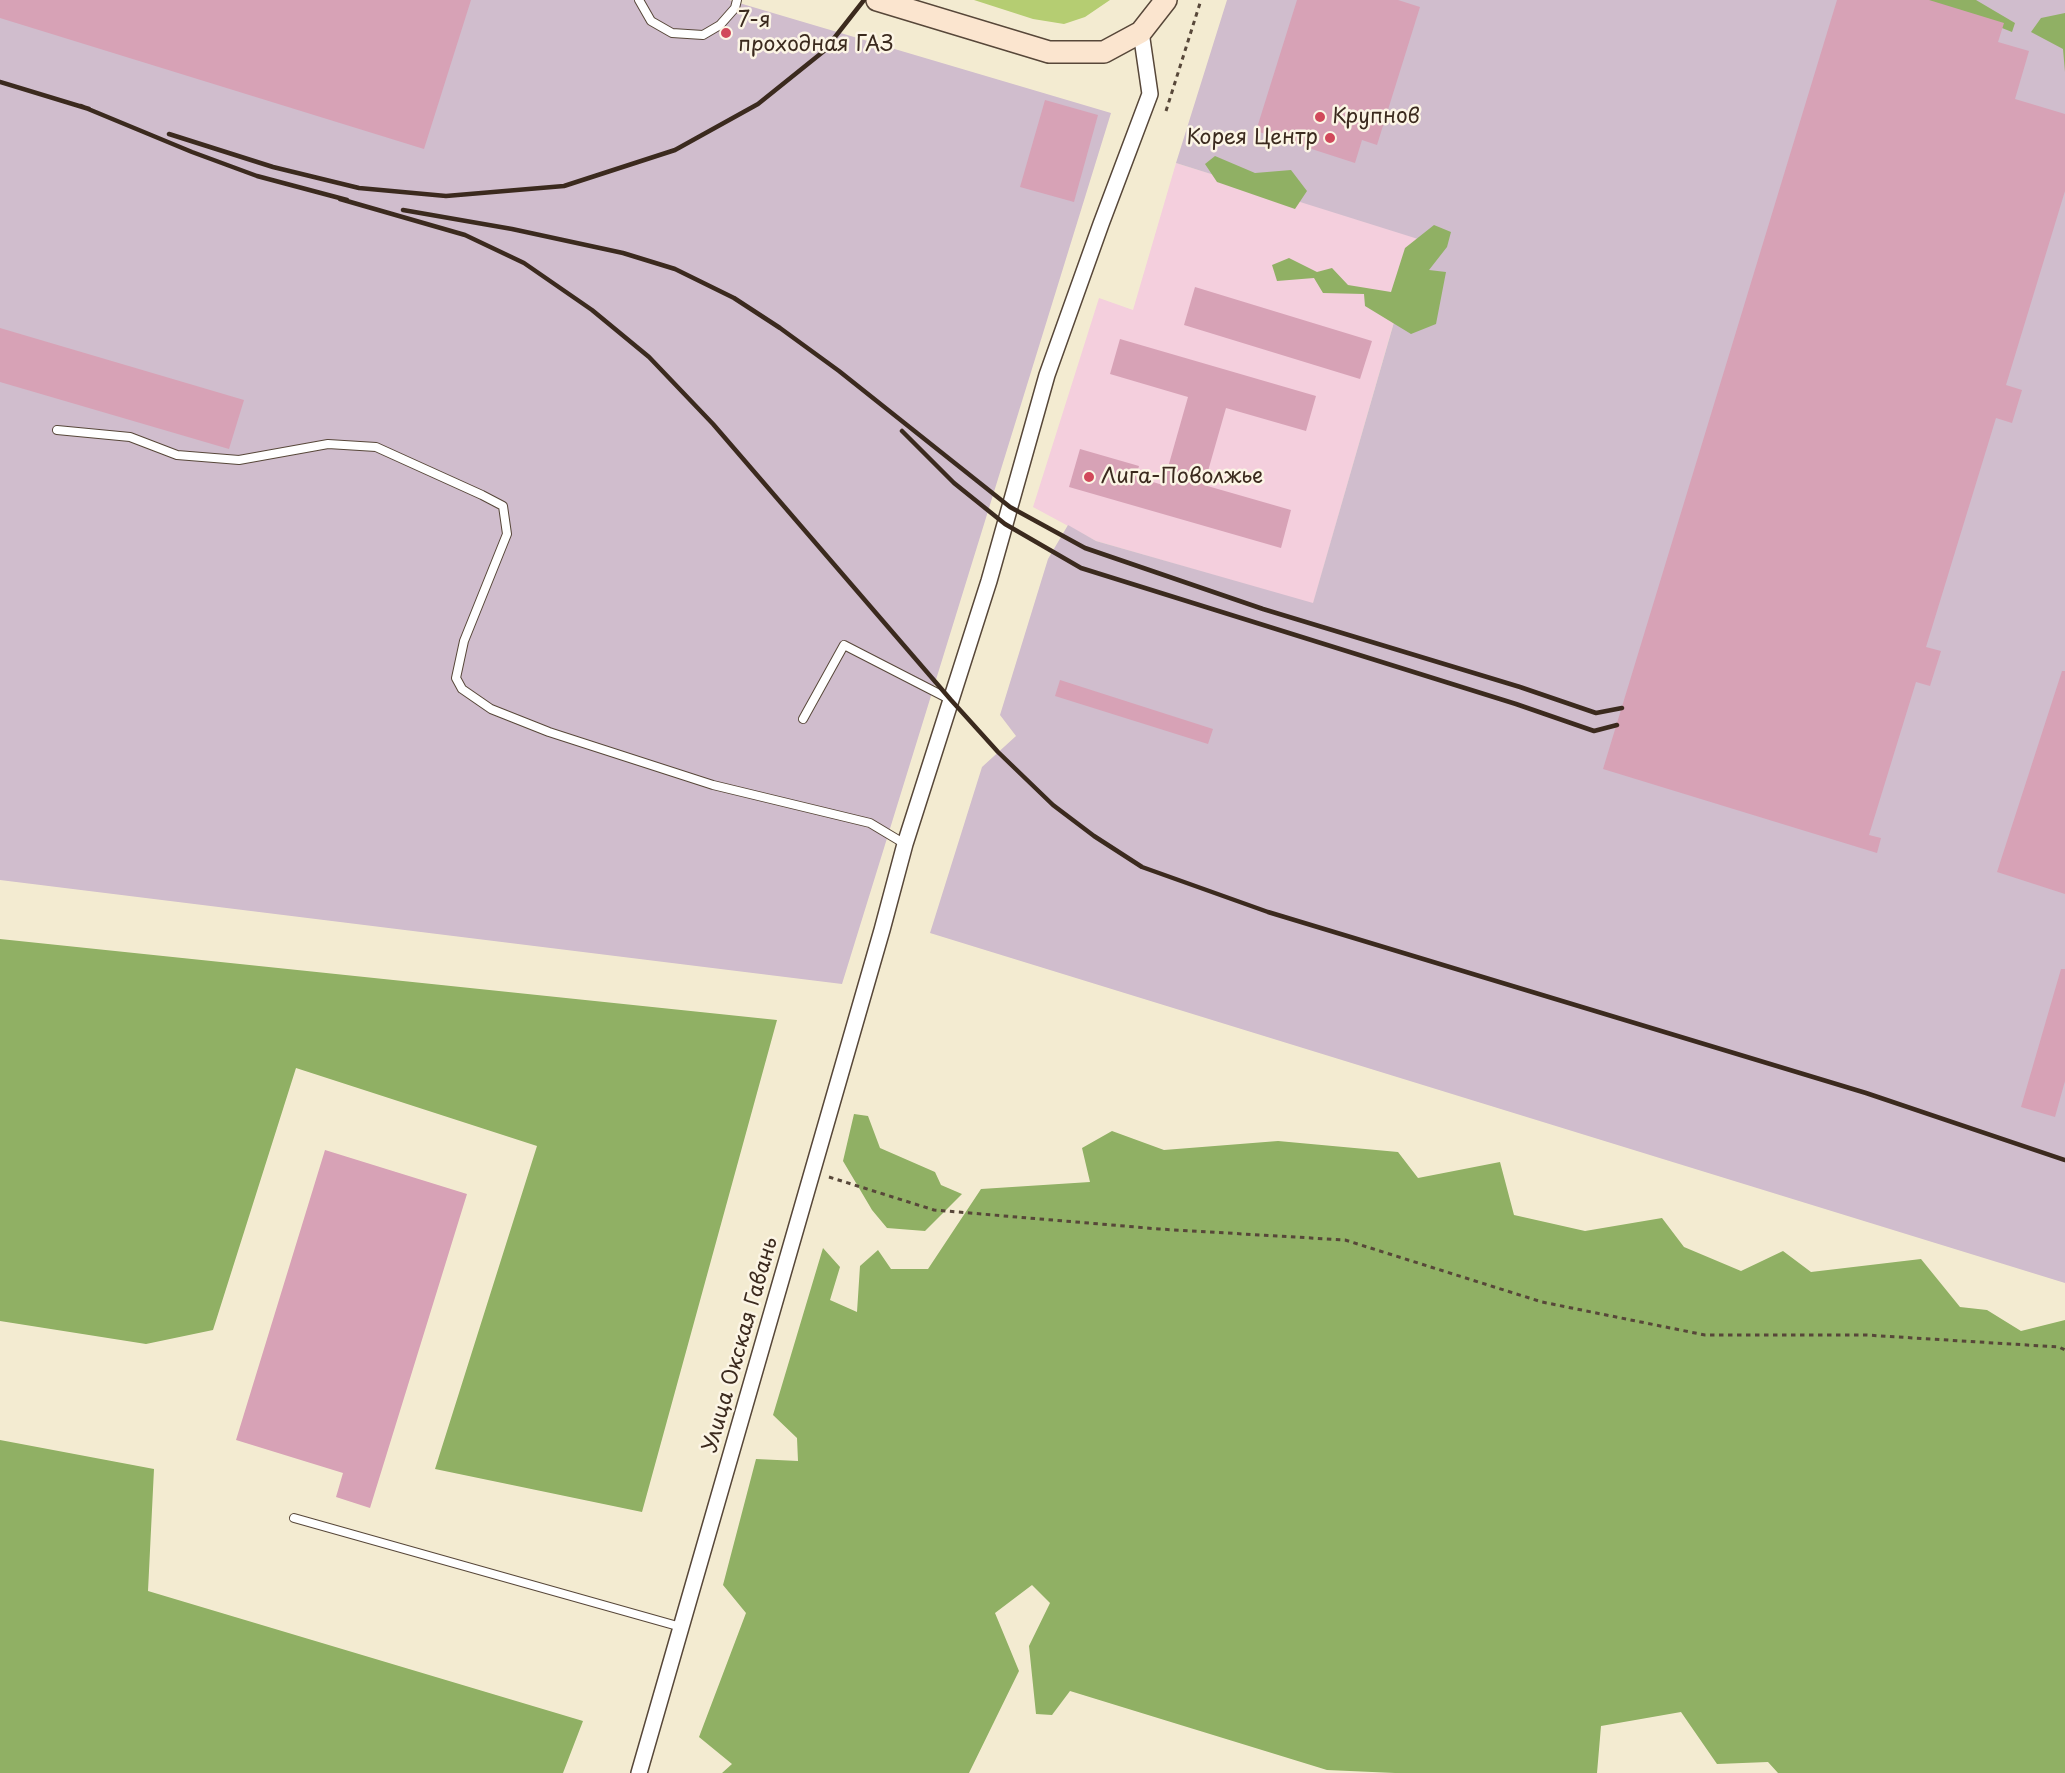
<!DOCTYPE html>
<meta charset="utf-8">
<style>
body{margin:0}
canvas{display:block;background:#f3ebd1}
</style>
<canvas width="2065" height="1773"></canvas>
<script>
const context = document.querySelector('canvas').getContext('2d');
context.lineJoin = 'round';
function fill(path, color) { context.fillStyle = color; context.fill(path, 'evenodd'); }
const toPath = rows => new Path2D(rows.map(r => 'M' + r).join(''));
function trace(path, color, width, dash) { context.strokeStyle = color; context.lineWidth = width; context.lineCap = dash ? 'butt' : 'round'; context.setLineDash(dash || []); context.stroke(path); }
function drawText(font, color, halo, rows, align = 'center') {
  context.font = font + ' "Playpen Sans",sans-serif'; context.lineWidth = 5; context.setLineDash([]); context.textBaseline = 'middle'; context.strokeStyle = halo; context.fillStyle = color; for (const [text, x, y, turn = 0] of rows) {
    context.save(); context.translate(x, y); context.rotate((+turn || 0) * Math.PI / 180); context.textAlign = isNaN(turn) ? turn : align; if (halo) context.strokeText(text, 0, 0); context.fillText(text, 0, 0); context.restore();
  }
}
const built = toPath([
 [1176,163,1418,238,1313,604,1096,541,1033,507,1099,298,1133,310]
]);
const industrial = toPath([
 [0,0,729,0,1111,113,842,984,0,880],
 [1227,0,2065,0,2065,1283,930,933,982,767,1016,736,1000,715,1048,559,1068,525,1096,541,1313,603,1418,239,1176,163]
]);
const green = toPath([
 [974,0,1110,0,1085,17,1064,24,1033,19]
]);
const forest = toPath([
 [1922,0,1976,0,2015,23,2012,32,1977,18],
 [2065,13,2065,72,2063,49,2031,32,2041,18],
 [1215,156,1255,173,1291,170,1307,191,1295,209,1217,182,1205,164],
 [1434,225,1451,232,1447,247,1429,270,1446,272,1436,324,1411,334,1365,306,1364,294,1323,293,1314,278,1277,281,1272,265,1289,258,1317,272,1332,268,1348,285,1391,292,1405,248],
 [0,939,777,1020,642,1512,435,1469,537,1146,296,1068,213,1330,146,1344,0,1321],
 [854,1114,868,1116,880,1148,935,1172,941,1185,962,1194,925,1231,887,1228,872,1210,843,1161],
 [1112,1131,1164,1150,1278,1141,1398,1152,1418,1178,1500,1162,1514,1215,1585,1231,1662,1218,1684,1247,1741,1271,1783,1251,1811,1272,1921,1259,1960,1307,1987,1310,2021,1331,2065,1320,2065,1773,1778,1773,1768,1762,1717,1764,1681,1712,1601,1726,1597,1773,1395,1773,1327,1770,1070,1691,1052,1715,1036,1714,1029,1646,1050,1603,1032,1585,995,1613,1019,1671,969,1773,722,1773,732,1764,699,1737,746,1613,723,1585,756,1459,798,1461,797,1438,773,1415,823,1248,840,1267,830,1300,857,1312,860,1266,878,1250,891,1269,928,1269,981,1189,1090,1182,1082,1148],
 [0,1440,154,1469,148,1591,583,1721,563,1773,0,1773]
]);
const building = toPath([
 [0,0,471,0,424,149,0,18],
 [1297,0,1398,0,1420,7,1377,145,1362,140,1355,163,1256,131],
 [1837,0,1929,0,2004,23,1998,42,2029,51,2015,99,2065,114,2065,191,2006,385,2022,390,2012,423,1996,418,1926,647,1941,651,1930,686,1916,682,1869,835,1881,838,1877,853,1603,769],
 [1045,100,1098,115,1074,202,1020,187],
 [1195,287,1372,341,1360,379,1184,325],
 [0,328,244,400,229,449,0,382],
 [1120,339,1316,396,1306,431,1226,408,1204,485,1291,510,1281,548,1069,487,1080,449,1139,466,1136,477,1163,485,1188,397,1110,374],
 [2062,671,2065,671,2065,894,1997,872],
 [1060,680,1213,729,1208,744,1055,696],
 [2061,969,2065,969,2065,1081,2055,1117,2021,1107],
 [325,1150,467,1194,370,1508,336,1497,343,1473,236,1440]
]);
const path = toPath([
 [1166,111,1201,0],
 [829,1177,934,1210,1159,1229,1345,1240,1542,1302,1705,1335,1866,1335,2059,1347,2065,1350]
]);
const lane = toPath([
 [639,0,651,21,672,33,703,35,720,25,735,8,737,0],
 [57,430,130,437,177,455,239,460,328,444,376,447,482,495,503,506,507,534,464,641,456,678,462,689,491,709,549,732,713,785,870,823,905,844],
 [803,719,844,645,951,700],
 [294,1518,681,1627]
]);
const street = toPath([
 [639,1773,882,930,905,844,989,581,1047,375,1101,224,1150,94,1141,32]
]);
const secondary = toPath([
 [877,0,1049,52,1104,52,1141,32,1166,0]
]);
const rail = toPath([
 [0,82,89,109],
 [81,106,192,152,257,176,347,200],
 [169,134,273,167,359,188,446,196,564,186,675,150,758,104,824,51,864,0],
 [340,199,465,235,524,263,592,310,649,357,713,424,951,700,998,752,1053,805,1094,836,1142,867,1268,912,1866,1093,2065,1160],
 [403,210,512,229,623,253,675,269,734,298,780,328,839,371,1010,507,1085,548,1263,609,1520,687,1596,713,1622,708],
 [902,431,954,483,1005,524,1081,568,1516,704,1594,731,1617,725]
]);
const markers = [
 [726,33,6,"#d1495b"],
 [1320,117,6,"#d1495b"],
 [1330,138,6,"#d1495b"],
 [1089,477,6,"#d1495b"]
];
const poiNames = [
 ["7-я",738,21],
 ["проходная ГАЗ",738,45],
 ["Крупнов",1332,117],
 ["Корея Центр",1318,138,"right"],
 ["Лига-Поволжье",1101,477]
];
const streetNames = [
 ["Улица Окская Гавань",741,1345,-74]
];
fill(built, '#f4cfdd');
fill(industrial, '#d0bdcd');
fill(green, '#b5cd72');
fill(forest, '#90b064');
fill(building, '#d7a2b6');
trace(lane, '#574739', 10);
trace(street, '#574739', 18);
trace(secondary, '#574739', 24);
trace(path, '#574739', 3, [4.5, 4.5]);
trace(lane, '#fff', 8);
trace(street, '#fff', 15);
trace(secondary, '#fbe5cf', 21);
trace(rail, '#3b2a1e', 4.5);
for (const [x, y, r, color] of markers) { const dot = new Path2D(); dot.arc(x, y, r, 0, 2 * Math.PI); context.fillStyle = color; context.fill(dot); trace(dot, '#fcf5e5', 2); }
drawText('21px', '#3b2a1e', '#fcf5e5', poiNames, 'left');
drawText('21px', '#3b2a1e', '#fcf5e5', streetNames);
</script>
